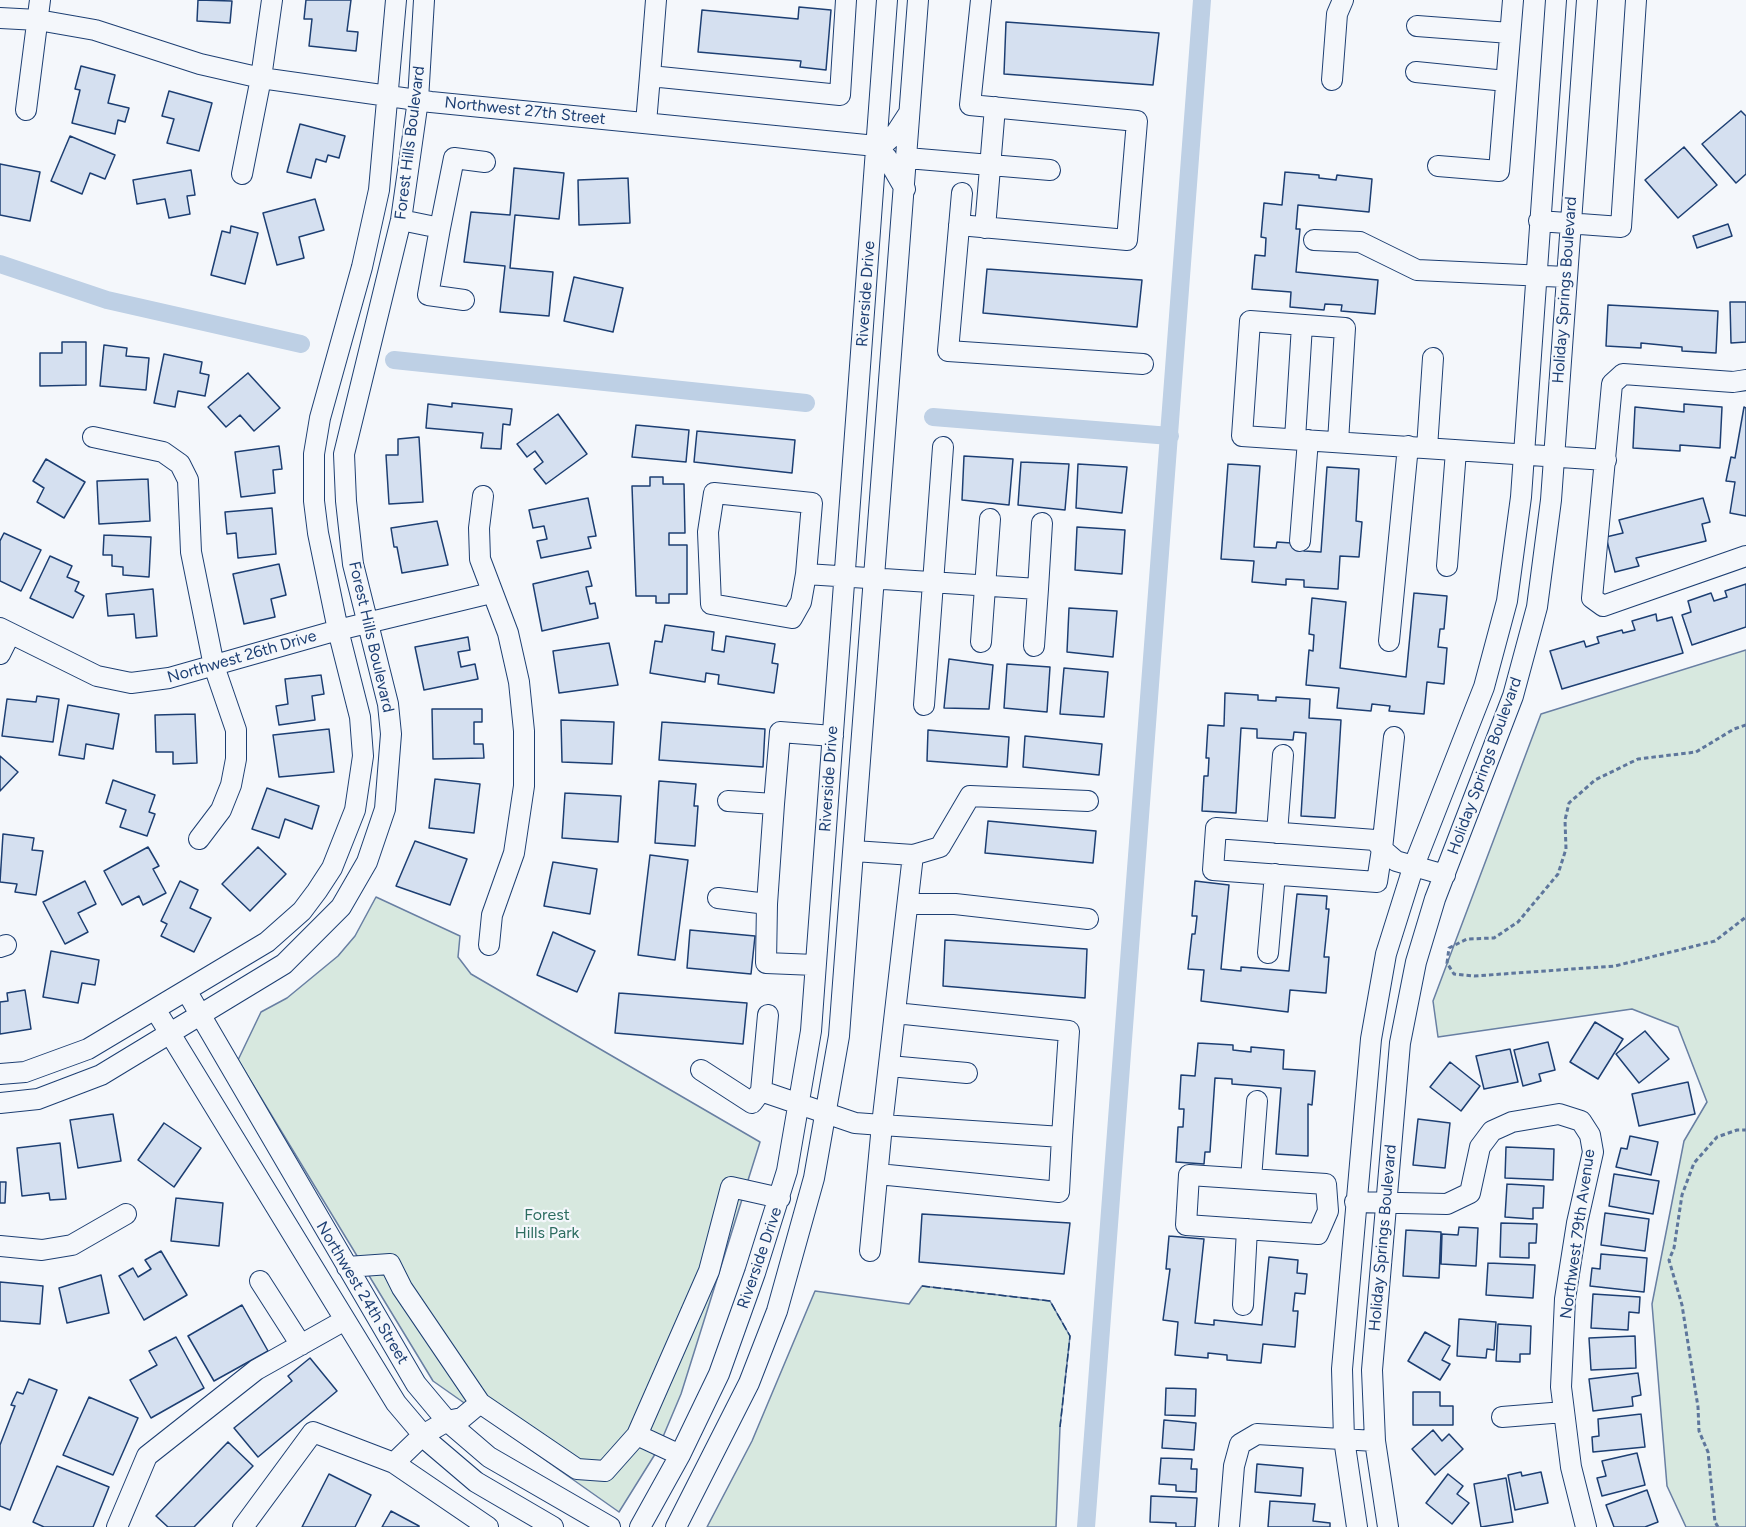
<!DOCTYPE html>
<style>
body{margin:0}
canvas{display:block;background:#f4f7fb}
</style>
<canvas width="1746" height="1527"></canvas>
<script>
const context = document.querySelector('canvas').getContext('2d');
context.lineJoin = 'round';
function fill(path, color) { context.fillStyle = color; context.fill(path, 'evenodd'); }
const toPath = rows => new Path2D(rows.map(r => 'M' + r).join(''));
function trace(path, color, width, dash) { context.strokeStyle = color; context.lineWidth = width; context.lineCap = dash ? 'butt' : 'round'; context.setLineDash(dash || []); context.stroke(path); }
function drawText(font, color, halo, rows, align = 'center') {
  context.font = font + ' Figtree,sans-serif'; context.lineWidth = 4.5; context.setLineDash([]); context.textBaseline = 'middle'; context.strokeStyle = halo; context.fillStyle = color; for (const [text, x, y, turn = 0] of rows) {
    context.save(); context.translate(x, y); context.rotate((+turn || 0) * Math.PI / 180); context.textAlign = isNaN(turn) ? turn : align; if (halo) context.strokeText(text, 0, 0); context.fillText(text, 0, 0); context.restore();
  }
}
const green = toPath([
 [1746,650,1746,1527,1686,1527,1667,1486,1652,1304,1684,1141,1707,1102,1678,1027,1632,1009,1438,1037,1433,1001,1541,714,1746,650],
 [376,897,460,936,458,957,471,974,760,1142,681,1394,657,1451,619,1512,433,1381,238,1060,261,1012,287,998,338,956,355,936,376,897],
 [922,1286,1050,1301,1070,1336,1060,1427,1056,1527,707,1527,752,1441,815,1291,909,1304,922,1286]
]);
const canal = toPath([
 [0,264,107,300,301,344],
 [394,360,806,403],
 [933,417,1170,436],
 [1086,1527,1202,0]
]);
const building = toPath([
 [198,0,232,1,230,23,197,21,198,0],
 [306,0,351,0,347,31,358,32,356,51,309,46,312,19,304,19,306,0],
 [799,7,831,10,826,70,800,67,801,61,698,52,702,10,798,19,799,7],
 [1006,22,1159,33,1153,85,1004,74,1006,22],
 [81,66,115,75,108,103,129,108,125,122,118,120,115,134,72,123,80,90,75,89,81,66],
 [169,91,212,103,199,151,167,143,174,119,162,116,169,91],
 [1741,111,1746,116,1746,174,1736,183,1702,144,1741,111],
 [300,124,345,136,339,158,328,155,326,162,316,159,311,178,287,172,300,124],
 [70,136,115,155,105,179,90,173,82,194,51,181,70,136],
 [1684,147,1717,185,1678,218,1645,180,1684,147],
 [0,164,40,172,30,221,0,215,0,164],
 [514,168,564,173,559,219,515,215,510,268,553,272,549,316,500,312,505,266,464,262,471,212,510,215,514,168],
 [191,170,195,195,187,196,190,214,169,218,165,199,137,204,133,180,191,170],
 [1285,172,1319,175,1319,178,1336,180,1337,175,1372,179,1369,212,1298,205,1296,229,1300,229,1296,272,1378,280,1375,314,1341,311,1342,305,1325,304,1324,310,1290,307,1291,292,1252,289,1255,255,1265,256,1266,238,1261,237,1264,203,1282,205,1285,172],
 [628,178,630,223,579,225,578,180,628,178],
 [315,199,324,230,299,237,304,258,277,265,263,213,315,199],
 [1728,224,1732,236,1697,248,1693,236,1728,224],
 [231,226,258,233,245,284,211,275,222,231,230,233,231,226],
 [987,269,1142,280,1137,327,983,313,987,269],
 [574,277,623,288,613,332,564,321,574,277],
 [1730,302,1746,302,1746,342,1731,343,1730,302],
 [1608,305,1718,311,1716,353,1682,351,1682,347,1641,343,1641,348,1606,346,1608,305],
 [62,342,86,342,86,385,40,386,40,353,62,353,62,342],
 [104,345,127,348,126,356,149,358,146,390,100,386,104,345],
 [164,354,202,362,200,373,209,375,205,396,178,391,175,407,154,403,164,354],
 [248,373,280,408,254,431,240,415,226,427,208,407,248,373],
 [452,403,512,409,510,425,503,424,501,449,481,448,483,433,426,428,428,404,452,407,452,403],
 [1684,404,1722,407,1720,448,1680,445,1680,451,1633,448,1635,407,1684,412,1684,404],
 [1744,407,1746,408,1746,516,1730,513,1735,482,1726,481,1731,457,1735,458,1744,407],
 [558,414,587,454,546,484,534,469,543,462,535,451,527,457,517,444,558,414],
 [636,425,689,430,686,462,632,457,636,425],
 [697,431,795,440,792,473,694,462,697,431],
 [419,437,423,502,389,504,386,455,398,455,398,439,419,437],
 [279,446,282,469,273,470,275,493,241,497,235,452,279,446],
 [964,456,1013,459,1009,505,962,500,964,456],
 [46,459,85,482,64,518,37,502,44,488,33,481,46,459],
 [1021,462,1069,464,1065,510,1018,505,1021,462],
 [1078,464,1127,467,1122,513,1076,508,1078,464],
 [1228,464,1260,466,1254,547,1276,548,1277,542,1305,544,1304,551,1321,552,1327,467,1359,469,1356,521,1362,522,1359,557,1340,556,1338,589,1304,587,1304,580,1286,579,1286,585,1252,582,1254,561,1221,559,1228,464],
 [650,477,663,477,663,484,684,484,685,533,669,533,669,545,687,545,687,594,669,594,669,603,656,603,656,596,636,596,632,486,650,486,650,477],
 [148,479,150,521,99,524,97,481,148,479],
 [588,498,596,536,588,537,591,548,541,558,537,541,547,539,544,526,533,528,529,510,588,498],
 [1703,498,1710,522,1702,524,1706,541,1636,558,1639,566,1615,572,1606,537,1623,533,1619,520,1703,498],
 [272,508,276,554,238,558,236,533,227,534,225,512,272,508],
 [437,521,448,565,402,573,397,547,394,547,391,528,437,521],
 [1077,527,1125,530,1122,574,1075,570,1077,527],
 [4,533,41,550,21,591,0,581,0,541,4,533],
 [104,535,151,537,149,577,123,575,123,567,112,566,112,555,103,555,104,535],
 [50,556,72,566,67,577,79,582,75,591,84,596,73,618,30,598,50,556],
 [279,564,286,595,271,599,275,617,244,624,233,574,279,564],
 [588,571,592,586,586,587,590,604,595,603,598,618,542,631,533,584,588,571],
 [1746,584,1746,627,1692,645,1682,615,1691,612,1688,601,1711,593,1714,601,1727,597,1725,591,1746,584],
 [153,589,157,636,136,638,134,614,108,616,106,594,153,589],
 [1414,593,1447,596,1444,629,1440,629,1438,647,1447,648,1444,684,1427,682,1424,714,1389,711,1390,706,1372,704,1371,711,1337,708,1339,688,1306,685,1309,650,1313,651,1314,635,1309,634,1312,598,1346,602,1340,668,1406,677,1414,593],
 [1069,608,1117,611,1113,657,1067,652,1069,608],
 [1656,614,1657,621,1672,617,1683,653,1562,689,1550,651,1584,641,1586,647,1599,643,1597,637,1622,630,1623,633,1635,630,1632,621,1656,614],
 [665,625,714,632,712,650,724,652,726,636,775,644,772,663,778,664,774,693,718,684,719,675,706,673,705,682,650,673,655,641,662,642,665,625],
 [468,637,470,650,458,652,461,667,475,664,478,679,424,690,415,647,468,637],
 [609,643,618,685,559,693,553,651,609,643],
 [949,659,993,665,989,709,944,708,949,659],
 [1007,664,1050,667,1047,712,1004,708,1007,664],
 [1064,668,1108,672,1104,717,1060,714,1064,668],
 [321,675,324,694,312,696,315,720,279,725,276,706,288,704,285,679,321,675],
 [1225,693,1258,695,1258,700,1276,701,1276,697,1310,699,1309,718,1341,720,1335,818,1301,816,1306,733,1294,732,1293,740,1257,738,1257,729,1241,728,1236,813,1202,811,1204,776,1208,776,1209,758,1206,758,1208,725,1224,726,1225,693],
 [37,696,59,699,53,742,2,736,7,699,36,702,37,696],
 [68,705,119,714,113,749,86,744,84,759,59,755,68,705],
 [432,709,482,709,482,722,474,722,474,744,483,744,484,758,433,759,432,709],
 [195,714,197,763,173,764,173,752,156,752,155,715,195,714],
 [561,720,614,722,612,764,562,762,561,720],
 [662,722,765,729,763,767,659,760,662,722],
 [329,729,334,772,279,777,273,735,329,729],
 [928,730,1009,737,1007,767,927,761,928,730],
 [1025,736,1102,744,1099,775,1023,767,1025,736],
 [0,756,18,772,0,791,0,756],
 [435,779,480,784,474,833,429,828,435,779],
 [113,780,155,795,149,812,155,814,147,836,120,827,126,810,106,803,113,780],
 [659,781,696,784,694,806,698,806,695,846,655,843,659,781],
 [267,788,319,806,312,829,285,819,279,838,252,829,267,788],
 [565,793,621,796,618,842,562,838,565,793],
 [988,821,1096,831,1093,863,985,853,988,821],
 [3,834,34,838,32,850,43,851,36,895,15,892,17,884,0,882,3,834],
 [415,841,467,859,450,905,396,886,415,841],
 [148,847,159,866,153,869,166,893,143,905,139,896,122,905,104,871,148,847],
 [258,847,286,874,250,911,222,884,258,847],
 [650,855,688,860,675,960,638,955,650,855],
 [553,862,597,869,590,914,544,906,553,862],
 [85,881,96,904,78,913,88,932,65,944,43,902,85,881],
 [180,881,198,890,190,908,211,918,194,952,161,936,167,924,161,921,180,881],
 [1195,881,1229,885,1221,969,1241,971,1241,967,1289,971,1297,894,1327,896,1326,909,1329,909,1324,957,1329,957,1326,993,1290,990,1288,1012,1201,1001,1204,970,1188,969,1192,934,1195,934,1197,916,1192,916,1195,881],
 [690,930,755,936,751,974,687,968,690,930],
 [553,932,595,951,577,992,537,975,553,932],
 [945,940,1087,949,1085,998,943,986,945,940],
 [51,951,99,960,95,985,82,983,78,1003,43,997,51,951],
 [25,990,31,1029,0,1034,0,1002,8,1001,7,993,25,990],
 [619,993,747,1003,743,1044,615,1033,619,993],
 [1595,1022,1623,1039,1598,1079,1570,1062,1595,1022],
 [1645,1031,1669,1059,1639,1083,1616,1054,1645,1031],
 [1548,1042,1555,1070,1539,1074,1541,1081,1523,1086,1514,1050,1548,1042],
 [1198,1043,1233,1045,1233,1050,1251,1052,1251,1047,1284,1050,1283,1069,1315,1071,1312,1105,1308,1104,1308,1156,1276,1154,1281,1088,1232,1084,1232,1079,1215,1078,1210,1152,1205,1152,1204,1164,1176,1162,1178,1127,1183,1127,1184,1109,1179,1109,1181,1075,1195,1076,1198,1043],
 [1510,1049,1518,1082,1484,1089,1476,1056,1510,1049],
 [1450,1062,1480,1086,1461,1111,1430,1087,1450,1062],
 [1688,1082,1695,1114,1639,1126,1632,1094,1688,1082],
 [113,1114,121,1161,78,1168,70,1120,113,1114],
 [1418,1119,1450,1123,1445,1168,1413,1165,1418,1119],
 [164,1123,201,1148,174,1187,138,1160,164,1123],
 [1630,1136,1658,1142,1651,1175,1616,1167,1621,1148,1627,1149,1630,1136],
 [60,1143,66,1199,50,1200,49,1193,22,1196,17,1148,60,1143],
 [1506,1147,1554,1149,1553,1180,1505,1178,1506,1147],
 [1614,1174,1659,1181,1653,1214,1609,1206,1614,1174],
 [0,1182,6,1182,5,1203,0,1203,0,1182],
 [1507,1184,1544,1186,1543,1208,1533,1208,1533,1219,1505,1217,1507,1184],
 [176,1198,223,1203,219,1246,171,1241,176,1198],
 [1605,1213,1649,1219,1645,1251,1601,1245,1605,1213],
 [922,1214,1070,1223,1064,1274,919,1262,922,1214],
 [1501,1223,1537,1224,1536,1243,1529,1243,1529,1258,1500,1257,1501,1223],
 [1459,1227,1478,1228,1476,1266,1441,1264,1442,1234,1458,1235,1459,1227],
 [1406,1230,1441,1232,1439,1278,1403,1276,1406,1230],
 [1169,1236,1204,1239,1195,1323,1214,1325,1214,1320,1262,1325,1269,1257,1298,1260,1297,1273,1307,1274,1305,1294,1295,1293,1293,1311,1298,1311,1295,1347,1263,1344,1261,1363,1227,1360,1227,1355,1208,1353,1208,1358,1175,1355,1178,1322,1163,1320,1170,1269,1166,1269,1169,1236],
 [161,1251,187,1295,144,1320,119,1276,133,1268,138,1277,151,1269,145,1260,161,1251],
 [1601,1254,1647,1258,1644,1292,1590,1286,1592,1268,1600,1269,1601,1254],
 [1488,1263,1535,1265,1533,1298,1486,1295,1488,1263],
 [101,1275,109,1313,67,1323,59,1288,101,1275],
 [0,1282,43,1286,40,1324,0,1321,0,1282],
 [1593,1294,1640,1297,1639,1313,1629,1312,1628,1330,1591,1328,1593,1294],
 [242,1305,268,1351,214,1381,188,1336,242,1305],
 [1459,1319,1496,1322,1494,1350,1487,1349,1486,1358,1457,1356,1459,1319],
 [1498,1324,1531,1326,1530,1354,1520,1354,1520,1362,1496,1361,1498,1324],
 [1425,1332,1450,1346,1442,1360,1450,1364,1440,1380,1408,1361,1425,1332],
 [1635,1336,1636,1368,1591,1370,1589,1338,1635,1336],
 [176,1337,204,1388,151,1418,130,1380,157,1365,149,1351,176,1337],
 [310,1358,337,1391,258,1457,234,1428,292,1381,288,1376,310,1358],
 [1638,1373,1641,1395,1632,1397,1633,1406,1593,1411,1589,1379,1638,1373],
 [29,1379,57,1390,10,1510,0,1506,0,1445,15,1406,11,1405,17,1392,23,1394,29,1379],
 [1166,1388,1196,1389,1195,1416,1165,1415,1166,1388],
 [1413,1392,1440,1392,1440,1406,1453,1406,1453,1425,1413,1425,1413,1392],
 [89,1397,138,1418,113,1475,63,1455,89,1397],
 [1641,1414,1645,1447,1593,1452,1592,1437,1599,1436,1598,1419,1641,1414],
 [1164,1420,1196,1423,1194,1450,1162,1448,1164,1420],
 [1433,1430,1442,1441,1449,1434,1463,1449,1435,1475,1412,1449,1433,1430],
 [228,1442,253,1466,194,1527,168,1527,156,1516,228,1442],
 [1637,1453,1645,1485,1602,1496,1597,1478,1606,1476,1602,1461,1637,1453],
 [1161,1458,1192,1459,1191,1469,1197,1469,1196,1492,1176,1491,1176,1485,1159,1484,1161,1458],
 [1257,1464,1303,1468,1301,1496,1255,1492,1257,1464],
 [57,1466,109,1487,93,1527,44,1527,33,1522,57,1466],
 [1521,1472,1522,1476,1541,1472,1548,1503,1515,1510,1508,1475,1521,1472],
 [329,1474,371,1495,355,1527,302,1527,329,1474],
 [1448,1474,1463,1486,1457,1494,1469,1503,1452,1524,1426,1503,1448,1474],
 [1506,1478,1513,1522,1481,1527,1474,1484,1506,1478],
 [1647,1490,1658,1522,1645,1527,1614,1527,1606,1505,1647,1490],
 [1151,1496,1197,1498,1195,1527,1176,1527,1176,1523,1150,1522,1151,1496],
 [1270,1501,1315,1504,1313,1521,1330,1523,1330,1527,1268,1527,1270,1501],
 [391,1511,419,1526,419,1527,382,1527,391,1511]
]);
const path = toPath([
 [1746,725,1734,729,1696,752,1638,759,1595,780,1569,803,1565,820,1566,849,1558,874,1518,922,1494,938,1467,939,1449,948,1447,963,1454,974,1474,976,1615,966,1715,941,1746,917],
 [1718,1527,1715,1522,1708,1452,1699,1431,1698,1407,1682,1305,1669,1260,1674,1248,1682,1195,1694,1163,1717,1137,1737,1130,1746,1130]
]);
const minor = toPath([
 [0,18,38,20,95,30,200,64,261,78,431,102,876,146,886,142,896,133,909,113],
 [1417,26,1510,33],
 [1416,72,1506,81],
 [650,76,656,0],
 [1332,80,1337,14,1343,0],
 [26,110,40,0],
 [646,123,650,76,840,95,846,0],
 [876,146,887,158,905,189],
 [907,158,1050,170],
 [1438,166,1499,171,1513,0],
 [242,174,261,78,272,0],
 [962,193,948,351,1143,364],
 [401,220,440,228,454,158,485,162],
 [1539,221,1621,227,1636,0],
 [959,225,1127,240,1137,121,970,105,981,0],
 [440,228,428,295,464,300],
 [985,228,995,107],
 [1314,240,1360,242,1417,270,1566,277],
 [1746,380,1733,382,1623,374,1612,384,1592,598,1603,606,1746,556],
 [93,437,163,452,180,464,188,480,191,552,214,666,236,730,236,759,231,785,221,810,199,839],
 [1295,439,1302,325],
 [1338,442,1345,328,1250,321,1242,436,1606,460],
 [1427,448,1433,358],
 [483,496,479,528,480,559,508,633,519,682,524,731,524,786,514,853,492,915,489,945],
 [1300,541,1308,440],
 [1447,566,1456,451],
 [806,574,801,602,792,618,711,604,708,532,714,493,812,503,806,574,1038,589,1034,646],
 [1038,589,1042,523],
 [0,628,97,676,131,683,169,678,338,630,491,593],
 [1389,641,1408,446],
 [981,642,990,519],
 [0,654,10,634],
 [924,705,943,447],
 [1394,737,1382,849,1377,882,1213,870,1216,828,1375,840,1382,849,1396,861,1445,875],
 [728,801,774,804,780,732,833,736],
 [1277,833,1283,755],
 [854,851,913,855,940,847,970,796,1088,801],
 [718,898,767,904,774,804],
 [767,904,766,963,815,965],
 [908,904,955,904,1088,919],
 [0,947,6,945],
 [1268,953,1275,874],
 [187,992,416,1384,447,1421,489,1457,610,1527],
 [155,1009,396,1403,429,1442,476,1482,553,1527],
 [768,1015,761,1091,855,1123,882,1125,913,855],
 [889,1066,967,1073],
 [701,1070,752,1103,761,1091],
 [0,1074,25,1072,88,1049,267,942,302,911,317,891,332,868,355,810,363,756,360,717,338,630,318,533,314,501,314,454,320,418,362,267,379,190,396,0],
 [0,1103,38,1099,101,1075,284,964,341,907,367,862,385,809,391,734,388,704,353,564,346,501,344,454,401,220,418,100,424,0],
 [878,1174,1059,1192,1062,1137],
 [1189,1175,1326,1184,1328,1211,1318,1234,1186,1225,1189,1175],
 [1251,1179,1257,1101],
 [1355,1202,1447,1204,1470,1193,1480,1147,1492,1131,1512,1122,1559,1114,1581,1121,1590,1135,1593,1152,1577,1223,1565,1299,1561,1387,1571,1467,1586,1527],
 [0,1246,42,1250,72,1245,126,1214],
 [870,1251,882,1125,1062,1137,1069,1031,895,1013],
 [347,1267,390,1264,402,1288,480,1403],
 [260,1281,301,1345],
 [1243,1305,1247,1229],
 [1502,1417,1564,1412],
 [637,1435,680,1455],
 [394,1463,423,1435,447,1421,462,1418,480,1403,577,1469,605,1471,637,1435,709,1271,731,1187,780,1198],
 [117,1527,147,1456,256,1370,345,1320],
 [243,1527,313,1432,394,1463,488,1527],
 [640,1527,680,1455,719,1374,755,1273,787,1171,811,1031,887,0],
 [676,1527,749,1383,777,1311,814,1178,839,1036,918,0],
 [1229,1527,1234,1466,1240,1444,1257,1434,1375,1441],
 [1357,1527,1344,1439,1342,1369,1371,1039,1386,954,1413,868,1484,687,1507,601,1521,497,1556,0],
 [1388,1527,1375,1441,1372,1370,1400,1043,1416,962,1435,899,1513,696,1537,607,1551,500,1587,0]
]);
const fence = toPath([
 [922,1286,1050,1301,1070,1336,1060,1427]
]);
const streetNames = [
 ["Northwest 27th Street",525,111,6],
 ["Forest Hills Boulevard",410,143,-83],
 ["Holiday Springs Boulevard",1565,290,-86],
 ["Riverside Drive",866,294,-86],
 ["Forest Hills Boulevard",371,637,77],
 ["Northwest 26th Drive",242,657,-16],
 ["Holiday Springs Boulevard",1485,766,-70],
 ["Riverside Drive",829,779,-86],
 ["Northwest 79th Avenue",1578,1234,-82],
 ["Holiday Springs Boulevard",1383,1238,-85],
 ["Riverside Drive",760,1258,-71],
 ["Northwest 24th Street",362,1293,59]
];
const parkNames = [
 ["Forest",547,1215],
 ["Hills Park",547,1233]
];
fill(green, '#d7e8df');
trace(green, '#687fa3', 1.5);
trace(canal, '#bed0e5', 18);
fill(building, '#d5e0f0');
trace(building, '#1d3f73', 1.5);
trace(minor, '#1d3f73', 22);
trace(path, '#5e769c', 3, [4.5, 3]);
trace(minor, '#f4f7fb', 20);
trace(fence, '#1d3f73', 1.5, [8, 3]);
drawText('16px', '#1d3f73', '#f4f7fb', streetNames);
drawText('16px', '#2c6c60', '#f4f7fb', parkNames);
</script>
